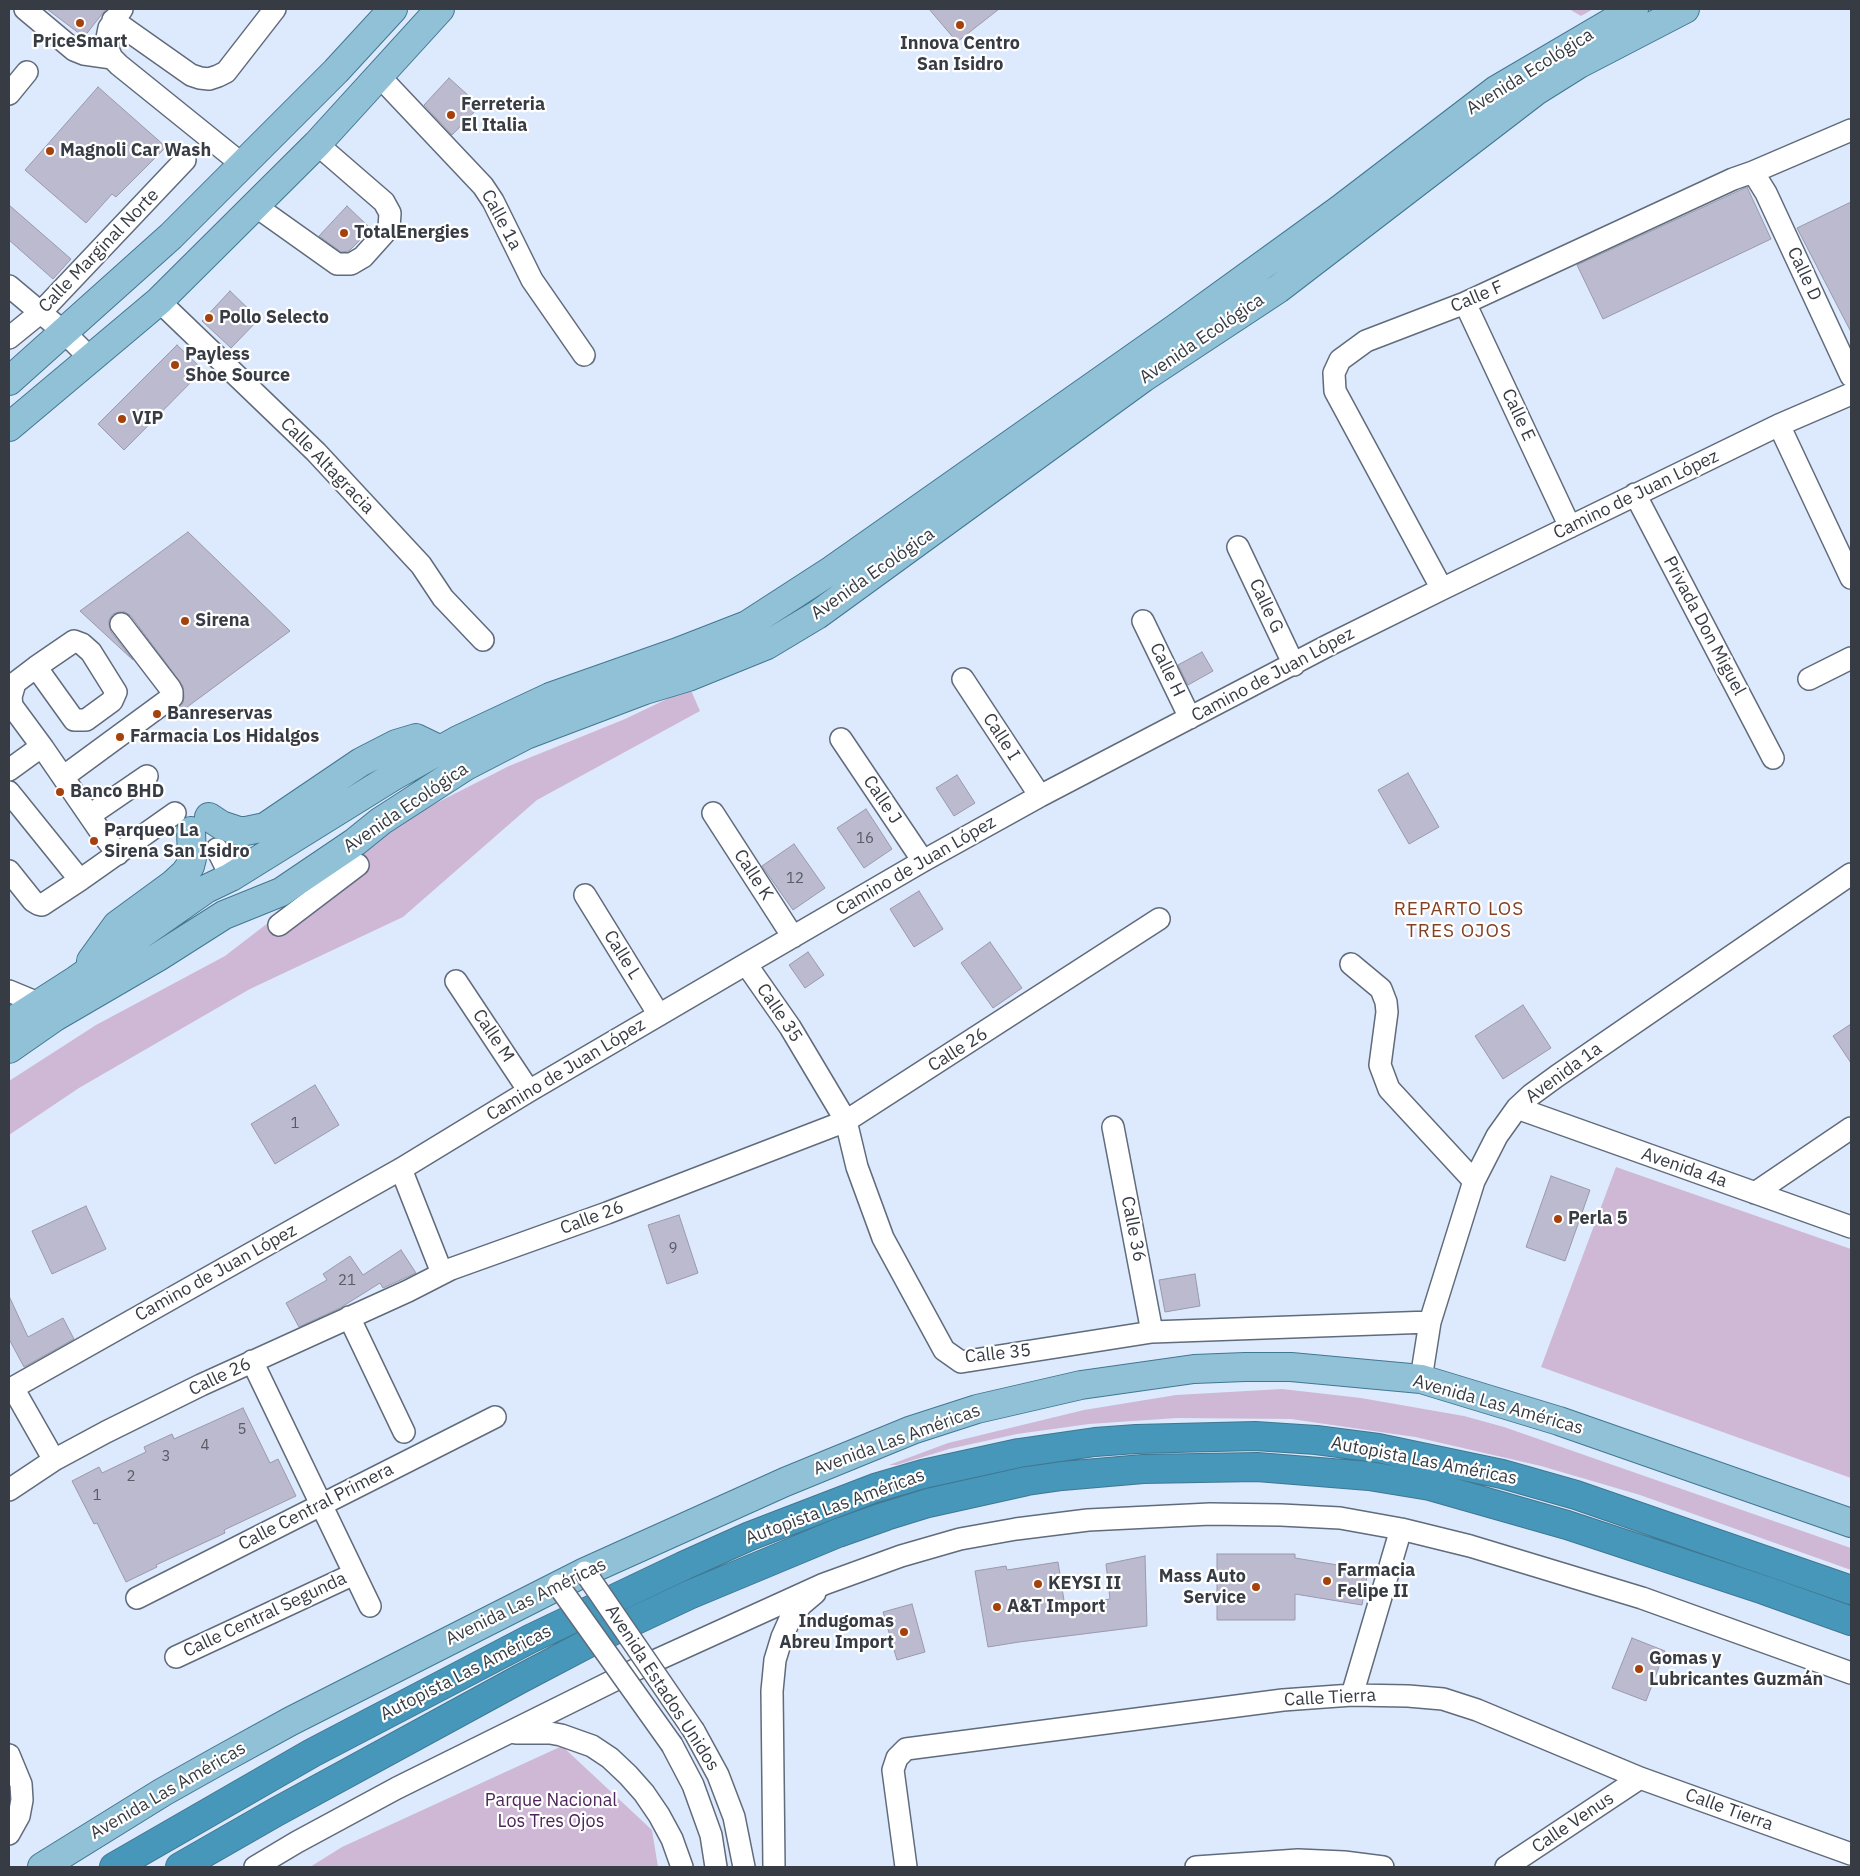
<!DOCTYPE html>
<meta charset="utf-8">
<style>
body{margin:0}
#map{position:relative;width:1860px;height:1876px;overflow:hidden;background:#ddeafd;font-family:"IBM Plex Sans",sans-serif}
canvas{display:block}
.frame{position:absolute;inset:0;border:10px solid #373c44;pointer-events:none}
</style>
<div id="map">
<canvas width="1860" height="1876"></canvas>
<div class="frame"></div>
</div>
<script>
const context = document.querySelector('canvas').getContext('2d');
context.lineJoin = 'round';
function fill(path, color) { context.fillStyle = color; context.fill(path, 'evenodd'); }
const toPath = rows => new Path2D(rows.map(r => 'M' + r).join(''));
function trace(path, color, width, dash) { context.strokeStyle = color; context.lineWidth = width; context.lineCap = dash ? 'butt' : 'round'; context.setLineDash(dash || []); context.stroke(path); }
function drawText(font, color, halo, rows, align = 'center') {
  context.font = font + ' "IBM Plex Sans",sans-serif'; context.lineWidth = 4.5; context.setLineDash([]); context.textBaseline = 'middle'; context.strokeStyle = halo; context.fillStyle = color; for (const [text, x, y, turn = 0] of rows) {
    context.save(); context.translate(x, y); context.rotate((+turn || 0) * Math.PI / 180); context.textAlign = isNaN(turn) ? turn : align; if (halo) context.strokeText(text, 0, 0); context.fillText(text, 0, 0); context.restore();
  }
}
const green = toPath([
 [1569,9,1593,9,1581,16],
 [690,688,700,711,537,800,403,917,250,989,79,1088,9,1135,9,1081,96,1025,225,956,325,879,415,814,509,766,625,719],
 [1616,1167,1851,1249,1851,1478,1541,1367],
 [1282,1389,1361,1398,1464,1416,1504,1427,1851,1548,1851,1570,1640,1495,1541,1466,1415,1437,1291,1419,1177,1418,1089,1424,1017,1434,949,1449,897,1465,889,1465,948,1443,1084,1410,1176,1395],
 [562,1746,652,1830,658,1867,310,1867,342,1847]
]);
const building = toPath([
 [47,9,106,9,84,37,47,9],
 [929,9,999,9,957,42,929,9],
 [449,78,480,106,452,135,424,105,449,78],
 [98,87,166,147,116,197,112,194,86,223,25,170,98,87],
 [1747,187,1771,239,1603,319,1577,265,1747,187],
 [1851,202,1851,332,1797,228,1851,202],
 [9,205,71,259,53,279,9,240,9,205],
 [347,206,371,229,349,251,341,252,319,236,347,206],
 [230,291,259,319,231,348,202,321,230,291],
 [177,345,203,370,124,450,98,424,177,345],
 [188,532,290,631,179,713,176,709,183,703,184,697,183,686,131,616,125,612,119,612,113,614,109,620,109,625,111,632,133,660,80,611,188,532],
 [1202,652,1213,671,1188,685,1178,665,1202,652],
 [1408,773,1439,827,1409,844,1378,790,1408,773],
 [957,775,975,803,954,816,936,788,957,775],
 [866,809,892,849,864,868,837,828,866,809],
 [794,844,825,888,793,910,762,866,794,844],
 [919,891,943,929,914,947,890,909,919,891],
 [990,942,1022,988,993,1008,961,963,990,942],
 [808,952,824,975,805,988,789,965,808,952],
 [1523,1005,1551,1048,1503,1079,1475,1036,1523,1005],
 [1851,1024,1851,1063,1833,1036,1851,1024],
 [315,1085,339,1125,275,1164,251,1124,315,1085],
 [1551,1176,1590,1190,1565,1261,1526,1247,1551,1176],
 [86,1206,106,1249,52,1274,32,1231,86,1206],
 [679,1215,698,1273,667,1284,648,1225,679,1215],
 [401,1250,416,1273,383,1288,380,1283,340,1308,299,1327,286,1303,327,1280,323,1274,350,1256,363,1275,401,1250],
 [1195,1274,1200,1306,1165,1312,1159,1280,1195,1274],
 [9,1296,28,1337,63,1318,74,1339,24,1367,9,1339,9,1296],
 [243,1408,270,1463,278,1459,296,1496,224,1530,225,1533,156,1565,157,1567,126,1582,97,1523,94,1524,72,1481,99,1467,102,1473,146,1452,144,1447,172,1434,174,1439,243,1408],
 [1217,1554,1295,1554,1295,1558,1368,1570,1362,1605,1295,1594,1295,1620,1217,1620,1217,1554],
 [1145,1556,1147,1626,1019,1642,988,1647,975,1571,1006,1566,1007,1570,1058,1562,1065,1607,1110,1599,1106,1564,1145,1556],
 [912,1604,925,1652,897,1660,883,1612,912,1604],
 [1632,1638,1665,1651,1646,1701,1612,1688,1632,1638]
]);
const minor = toPath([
 [25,9,74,50,84,54,112,58],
 [122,9,109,28,107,38,108,49,112,58,119,65,243,165],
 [113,20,191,75,200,78,209,79,218,76,226,72,275,9],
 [380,77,483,186,493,201,532,280,584,355],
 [9,94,27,72],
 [1753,172,1766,193,1851,376],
 [254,205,337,264,351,264,363,257,389,228,390,213,384,202,317,144],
 [9,286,65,333,91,359],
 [159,301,316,452,421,565,443,598,483,640],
 [1465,303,1570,527],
 [9,338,41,312,185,160],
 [1779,425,1851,578],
 [1635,494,1773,758],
 [1238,547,1294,665],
 [1442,589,1335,391,1334,373,1340,360,1366,341,1465,303,1733,179,1753,172,1851,130],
 [1143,621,1190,718],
 [36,667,74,720,86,720,112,701,116,692,91,652,82,644,74,641,36,667,15,683,11,697,12,706,43,748],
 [963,679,1040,796],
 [1809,679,1851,658],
 [841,739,923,861],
 [9,770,38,749,43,748,100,831,118,854],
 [63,777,172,697,172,692,170,688,121,624],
 [9,792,80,880],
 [713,813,793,937],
 [90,815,147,776],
 [217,849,231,877],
 [9,871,33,901,38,904,42,905,80,880,175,813],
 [585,895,659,1015],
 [279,925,358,865],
 [746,964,790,1027,846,1121,857,1167,883,1238,944,1350,961,1362,1152,1332,1430,1322],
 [1351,964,1381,989,1386,1002,1387,1012,1380,1065,1389,1089,1474,1181],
 [456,981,529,1091],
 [9,991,38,1003],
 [1517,1108,1851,1227],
 [1113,1127,1152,1332],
 [401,1169,442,1273],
 [1755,1193,1851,1128],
 [349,1317,404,1432],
 [252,1361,370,1606],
 [1421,1379,1430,1322,1474,1181,1497,1136,1517,1108,1531,1095,1557,1076,1851,874],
 [13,1388,54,1460],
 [9,1390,401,1169,529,1091,746,964,923,861,1040,796,1327,646,1442,589,1779,425,1851,394],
 [9,1490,54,1460,106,1432,201,1385,408,1291,451,1269,607,1213,846,1121,1159,919],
 [137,1598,495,1417],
 [176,1657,354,1574],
 [1352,1695,1401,1529],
 [694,1731,718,1775,734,1817,744,1867],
 [516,1733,550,1733,561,1735,592,1746,610,1758,628,1775,644,1793,659,1815,672,1839,682,1867],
 [672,1745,693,1785,711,1835,716,1867],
 [9,1755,21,1784,22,1800,19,1816,9,1834],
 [255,1867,297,1842,397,1788,639,1668,824,1584,901,1556,960,1539,1016,1529,1088,1520,1210,1514,1281,1515,1340,1518,1401,1529,1470,1546,1642,1598,1851,1673],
 [774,1867,772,1691,775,1660,782,1637,790,1619,802,1604,815,1593],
 [906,1867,893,1770,897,1758,906,1749,1283,1700,1352,1695,1408,1696,1443,1699,1477,1710,1640,1778,1851,1854],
 [1196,1867,1298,1860,1344,1862,1383,1867],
 [1506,1867,1640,1778]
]);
const major = toPath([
 [9,381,171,236,336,71,393,9],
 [9,427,159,301,317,144,440,9],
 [209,817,221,825,239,831,246,831,265,827,361,762,396,744,416,738,441,750],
 [91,961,117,925,173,884,185,873,190,866,192,858,191,831],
 [9,1023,76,980,206,889,231,877,392,777,458,740,550,697,675,653,747,625,832,570,1176,328,1339,210,1496,90,1634,9],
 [9,1049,55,1017,158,957,224,915,281,892,355,842,381,821,466,766,526,735,645,690,688,677,767,645,817,615,1143,378,1278,289,1536,91,1579,64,1685,9],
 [42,1867,163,1792,220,1760,291,1721,585,1572,785,1482,912,1430,977,1409,1081,1385,1194,1369,1245,1367,1291,1367,1421,1379,1559,1421,1851,1523]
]);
const highway = toPath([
 [114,1867,312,1753,530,1639,683,1566,750,1536,875,1488,923,1474,1019,1453,1095,1442,1136,1439,1255,1436,1316,1440,1378,1448,1502,1474,1576,1495,1851,1590],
 [180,1867,276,1812,520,1679,602,1636,689,1595,838,1533,886,1516,928,1503,1027,1481,1062,1476,1143,1469,1257,1467,1369,1476,1430,1486,1567,1525,1764,1590,1851,1621]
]);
const minorBridge = toPath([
 [585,1572,694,1731],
 [558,1585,672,1745]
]);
const markers = [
 [80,23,5,"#a5410b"],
 [960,25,5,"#a5410b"],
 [451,115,5,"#a5410b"],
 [50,151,5,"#a5410b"],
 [344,233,5,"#a5410b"],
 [209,318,5,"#a5410b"],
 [175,365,5,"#a5410b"],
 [122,419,5,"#a5410b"],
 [185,621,5,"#a5410b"],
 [157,714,5,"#a5410b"],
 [120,737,5,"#a5410b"],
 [60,792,5,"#a5410b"],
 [94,841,5,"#a5410b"],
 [1558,1219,5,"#a5410b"],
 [1327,1581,5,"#a5410b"],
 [1038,1584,5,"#a5410b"],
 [1256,1587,5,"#a5410b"],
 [997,1607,5,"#a5410b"],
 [904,1632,5,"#a5410b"],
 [1639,1669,5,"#a5410b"]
];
const numberNames = [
 ["16",865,839],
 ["12",795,879],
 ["1",295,1124],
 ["9",673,1249],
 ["21",347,1281],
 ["5",242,1430],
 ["4",205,1446],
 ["3",166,1457],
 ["2",131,1477],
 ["1",97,1496]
];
const poiNames = [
 ["PriceSmart",80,42,"center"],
 ["Innova Centro",960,44,"center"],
 ["San Isidro",960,65,"center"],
 ["Ferreteria",461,105],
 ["El Italia",461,126],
 ["Magnoli Car Wash",60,151],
 ["TotalEnergies",354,233],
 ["Pollo Selecto",219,318],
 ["Payless",185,355],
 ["Shoe Source",185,376],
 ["VIP",132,419],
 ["Sirena",195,621],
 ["Banreservas",167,714],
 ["Farmacia Los Hidalgos",130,737],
 ["Banco BHD",70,792],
 ["Parqueo La",104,831],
 ["Sirena San Isidro",104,852],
 ["Perla 5",1568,1219],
 ["Farmacia",1337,1571],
 ["Felipe II",1337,1592],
 ["Mass Auto",1246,1577,"right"],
 ["Service",1246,1598,"right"],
 ["KEYSI II",1048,1584],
 ["A&T Import",1007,1607],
 ["Indugomas",894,1622,"right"],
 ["Abreu Import",894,1643,"right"],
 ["Gomas y",1649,1659],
 ["Lubricantes Guzmán",1649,1680]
];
const streetNames = [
 ["Avenida Ecológica",1530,72,-32],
 ["Calle 1a",501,220,62],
 ["Calle Marginal Norte",99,251,-46],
 ["Calle D",1804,274,65],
 ["Calle F",1477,297,-23],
 ["Avenida Ecológica",1202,339,-34],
 ["Calle E",1518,415,65],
 ["Calle Altagracia",327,466,46],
 ["Camino de Juan López",1636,495,-26],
 ["Avenida Ecológica",873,574,-35],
 ["Calle G",1266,606,65],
 ["Privada Don Miguel",1704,626,62],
 ["Calle H",1167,670,64],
 ["Camino de Juan López",1273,675,-28],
 ["Calle I",1001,737,57],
 ["Calle J",882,800,56],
 ["Avenida Ecológica",406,808,-34],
 ["Camino de Juan López",916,866,-30],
 ["Calle K",753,875,57],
 ["Calle L",622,955,58],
 ["Calle 35",779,1013,56],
 ["Calle M",493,1036,56],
 ["Calle 26",958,1050,-32],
 ["Camino de Juan López",566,1070,-31],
 ["Avenida 1a",1564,1073,-36],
 ["Avenida 4a",1684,1168,19],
 ["Calle 26",592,1218,-20],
 ["Calle 36",1133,1229,79],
 ["Camino de Juan López",216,1273,-29],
 ["Calle 35",998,1354,-6],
 ["Calle 26",220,1377,-25],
 ["Avenida Las Américas",1498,1405,16],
 ["Avenida Las Américas",897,1440,-20],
 ["Autopista Las Américas",1424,1461,11],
 ["Calle Central Primera",316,1507,-27],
 ["Autopista Las Américas",835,1507,-20],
 ["Avenida Las Américas",526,1602,-26],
 ["Calle Central Segunda",265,1615,-25],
 ["Autopista Las Américas",466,1673,-27],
 ["Avenida Estados Unidos",662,1688,57],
 ["Calle Tierra",1330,1698,-3],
 ["Avenida Las Américas",168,1791,-30],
 ["Calle Tierra",1729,1810,20],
 ["Calle Venus",1573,1823,-34]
];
const parkNames = [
 ["Parque Nacional",551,1801],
 ["Los Tres Ojos",551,1822]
];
const neighbourhoodNames = [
 ["REPARTO LOS",1459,910],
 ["TRES OJOS",1459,932]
];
fill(green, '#ceb8d6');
fill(building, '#bbbace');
trace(building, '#9a99ad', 1);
trace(minor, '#606b7b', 24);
trace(major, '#417791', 30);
trace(highway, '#417791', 30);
trace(minor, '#fff', 21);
trace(major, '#91c1d6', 28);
trace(highway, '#4797bb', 28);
trace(minorBridge, '#606b7b', 24, []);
trace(minorBridge, '#fff', 21);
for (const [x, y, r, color] of markers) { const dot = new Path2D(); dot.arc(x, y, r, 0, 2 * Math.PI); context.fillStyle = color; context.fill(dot); trace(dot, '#fff', 2); }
drawText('15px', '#585c66', null, numberNames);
drawText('bold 18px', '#373c44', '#fff', poiNames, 'left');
drawText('18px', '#373c44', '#fff', streetNames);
drawText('18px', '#4d255b', '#fff', parkNames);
context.letterSpacing = '1px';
drawText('19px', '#834125', '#fff', neighbourhoodNames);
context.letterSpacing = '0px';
</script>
